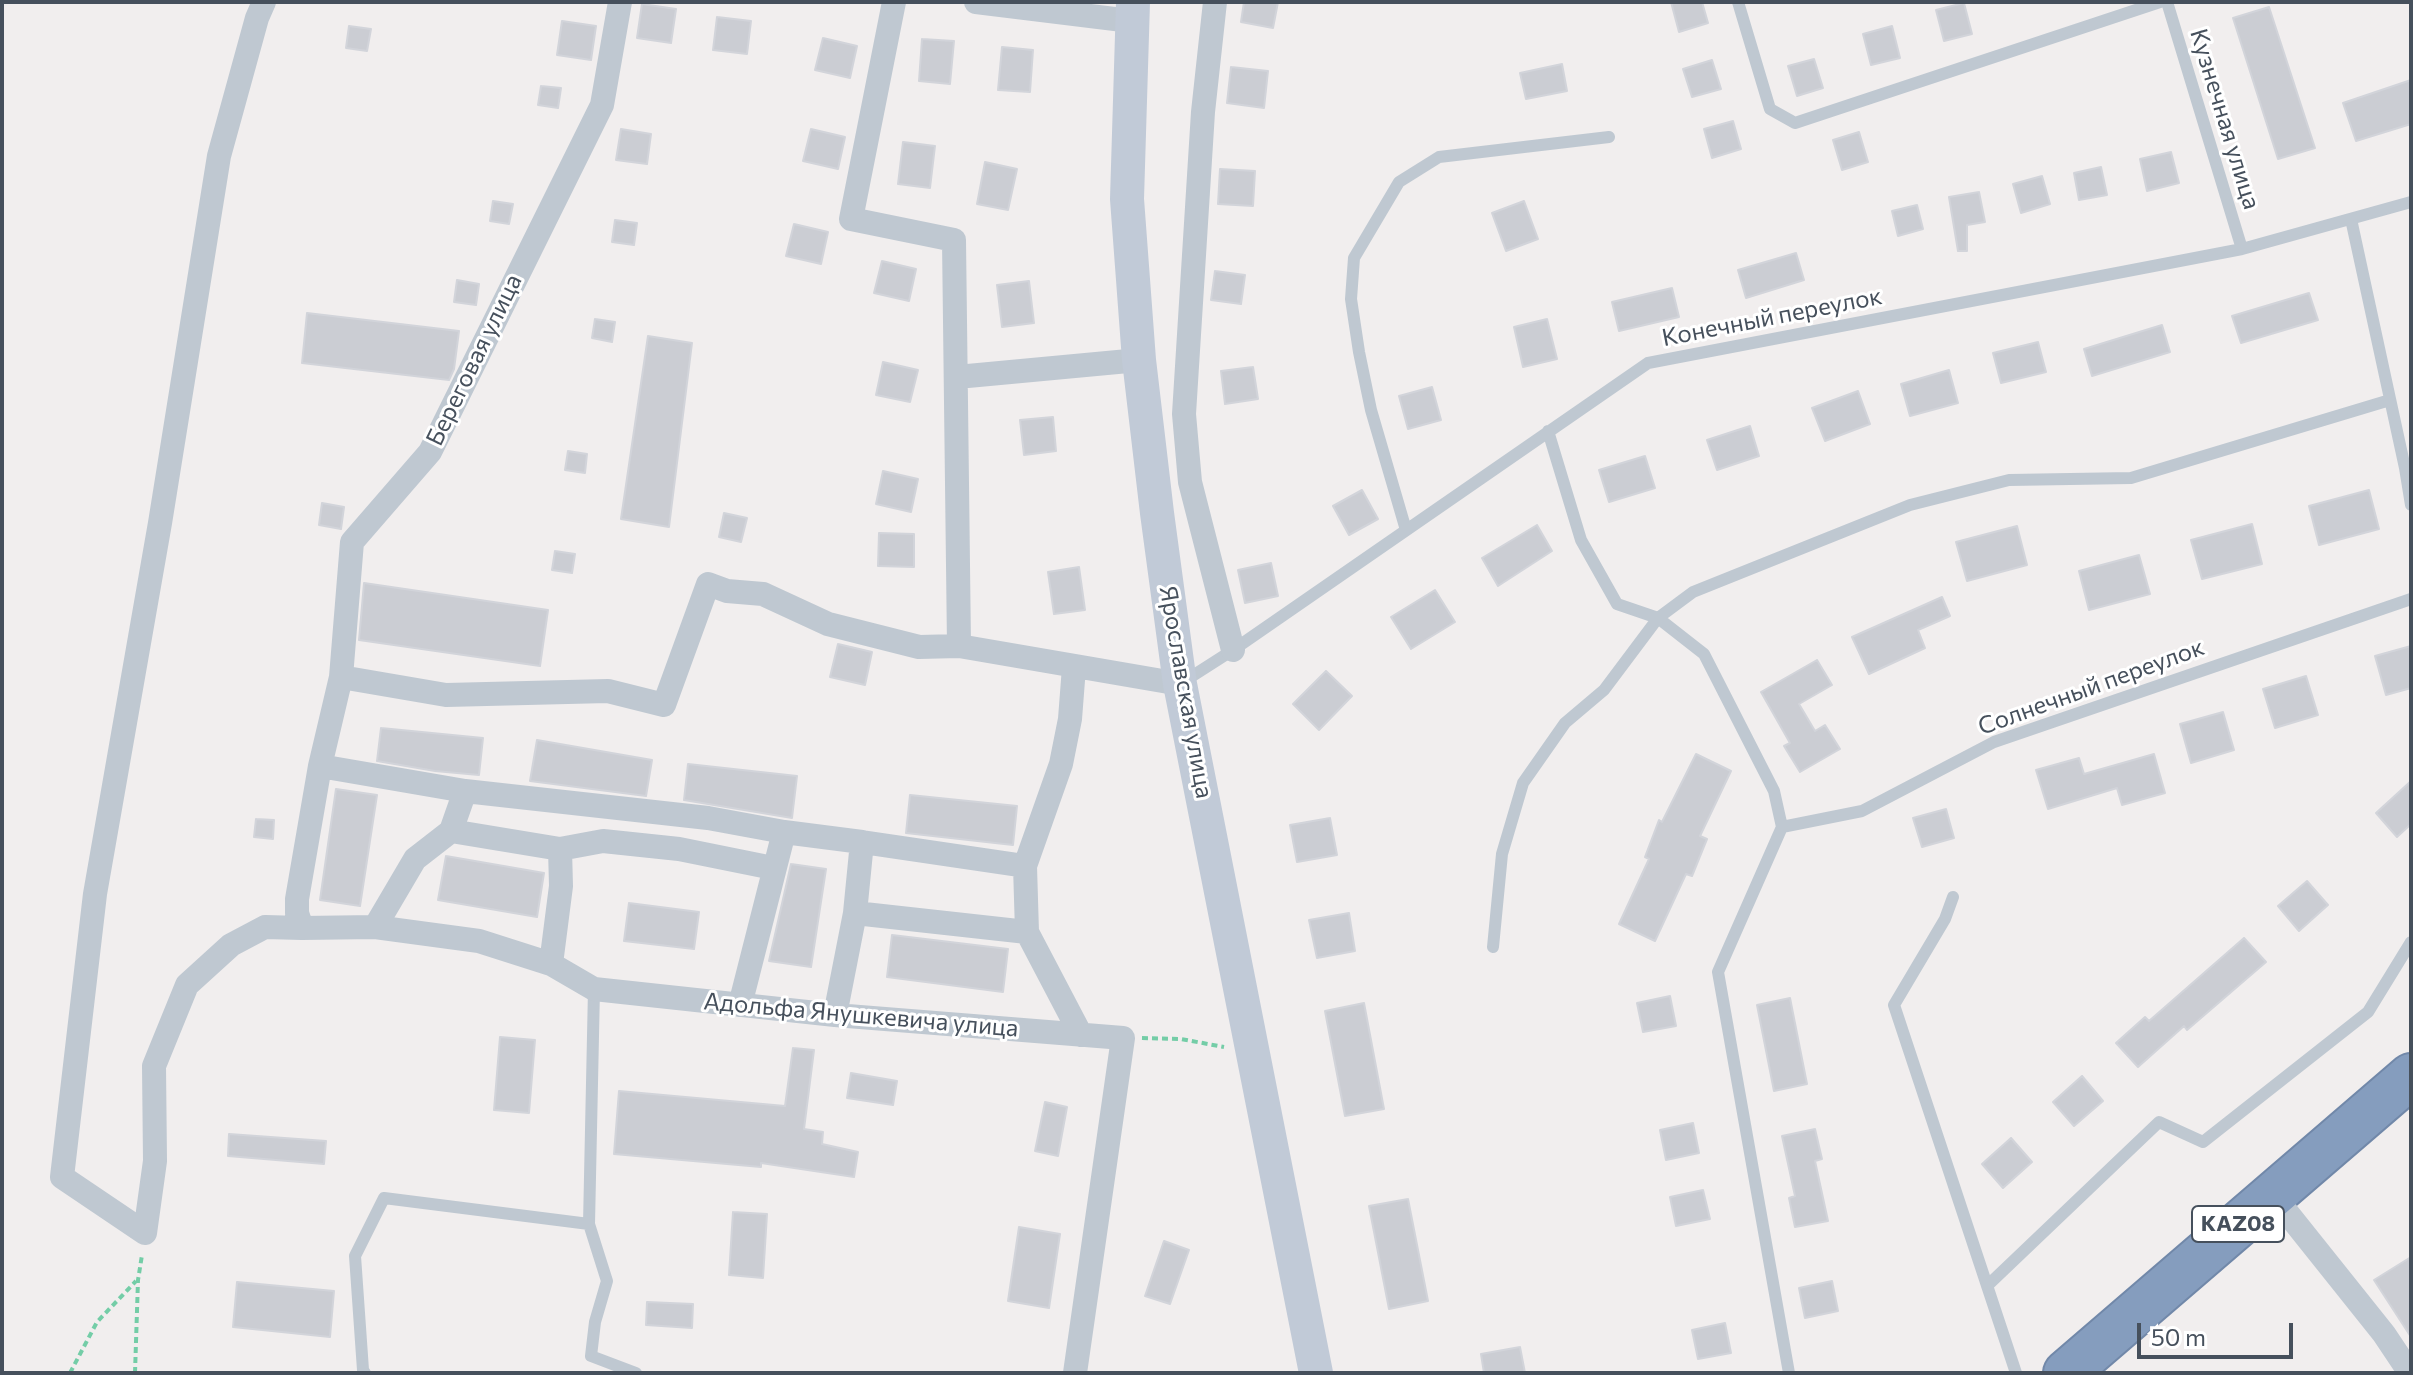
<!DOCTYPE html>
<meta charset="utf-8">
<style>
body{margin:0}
#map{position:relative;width:2413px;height:1375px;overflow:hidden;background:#f1eeee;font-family:Commissioner,sans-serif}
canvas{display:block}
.frame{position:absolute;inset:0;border:4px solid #46505c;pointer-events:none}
.scale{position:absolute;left:2137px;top:1323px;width:156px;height:36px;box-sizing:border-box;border:4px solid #46505c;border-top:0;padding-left:10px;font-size:24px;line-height:28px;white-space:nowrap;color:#46505c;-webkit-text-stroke:6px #fff;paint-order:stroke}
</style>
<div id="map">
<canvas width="2413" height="1375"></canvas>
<div class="frame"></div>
<div class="scale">50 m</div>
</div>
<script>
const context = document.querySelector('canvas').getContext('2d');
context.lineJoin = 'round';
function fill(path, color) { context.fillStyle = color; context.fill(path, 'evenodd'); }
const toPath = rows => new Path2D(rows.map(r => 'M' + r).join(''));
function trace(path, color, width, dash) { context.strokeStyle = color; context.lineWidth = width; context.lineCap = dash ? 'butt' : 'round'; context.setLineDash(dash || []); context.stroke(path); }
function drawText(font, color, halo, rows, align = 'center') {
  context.font = font + ' Commissioner,sans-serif'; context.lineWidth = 6; context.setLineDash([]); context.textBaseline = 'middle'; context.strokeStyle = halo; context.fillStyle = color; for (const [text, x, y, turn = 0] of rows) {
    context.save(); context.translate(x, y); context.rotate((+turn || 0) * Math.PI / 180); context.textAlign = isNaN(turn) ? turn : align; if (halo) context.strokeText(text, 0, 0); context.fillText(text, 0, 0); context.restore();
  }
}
const building = toPath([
 [1244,2,1278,2,1273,28,1241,22,1244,2],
 [1671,2,1702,2,1708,23,1679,32,1671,2],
 [1964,3,1972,34,1944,41,1936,10,1964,3],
 [642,4,676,9,671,43,637,38,642,4],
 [2269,7,2315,148,2278,159,2233,18,2269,7],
 [717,17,751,21,747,54,713,50,717,17],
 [562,21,596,26,591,60,557,55,562,21],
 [349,26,371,29,367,51,346,48,349,26],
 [1892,26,1900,58,1871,65,1863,34,1892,26],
 [823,38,857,46,850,78,815,70,823,38],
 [922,39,954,41,950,84,919,81,922,39],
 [1002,47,1033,50,1030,92,998,90,1002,47],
 [1814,59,1823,88,1797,96,1788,66,1814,59],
 [1712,60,1721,89,1692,97,1683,69,1712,60],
 [1562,64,1567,91,1526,99,1520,73,1562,64],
 [1231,67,1268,71,1264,108,1227,103,1231,67],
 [2411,80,2411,124,2356,141,2343,103,2411,80],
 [541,86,561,88,558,108,538,105,541,86],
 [1733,121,1741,149,1712,158,1704,129,1733,121],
 [621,129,651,134,647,164,616,160,621,129],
 [811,129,845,137,838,169,803,161,811,129],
 [1859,132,1868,162,1842,170,1833,140,1859,132],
 [903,142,935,146,930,188,898,184,903,142],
 [2171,152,2179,183,2147,191,2140,159,2171,152],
 [985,162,1017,169,1008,210,977,204,985,162],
 [2101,167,2107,195,2079,200,2074,173,2101,167],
 [1220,169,1255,171,1253,206,1218,204,1220,169],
 [2042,176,2050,204,2021,213,2013,184,2042,176],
 [1979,192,1985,222,1967,225,1967,251,1958,251,1949,197,1979,192],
 [493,201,513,204,509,224,490,221,493,201],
 [1524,201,1538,239,1506,251,1492,213,1524,201],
 [1917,205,1923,229,1898,236,1892,211,1917,205],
 [615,220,637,223,634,245,612,242,615,220],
 [794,224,828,232,821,264,786,256,794,224],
 [1796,253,1804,280,1746,298,1738,270,1796,253],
 [882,261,916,269,909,301,874,293,882,261],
 [1215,271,1245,275,1241,304,1211,300,1215,271],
 [457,280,479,284,476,305,454,302,457,280],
 [1029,281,1034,323,1002,327,997,285,1029,281],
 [1672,288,1679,317,1619,331,1612,302,1672,288],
 [2309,293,2318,320,2241,343,2232,316,2309,293],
 [307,313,459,331,454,369,449,380,302,363,307,313],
 [595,319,615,322,612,342,592,338,595,319],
 [1547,319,1557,359,1523,367,1514,327,1547,319],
 [2162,325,2170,352,2092,376,2084,349,2162,325],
 [648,336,692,343,669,527,621,519,648,336],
 [2038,342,2046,372,2001,383,1993,353,2038,342],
 [883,362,918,370,910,402,876,395,883,362],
 [1253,367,1258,399,1225,404,1221,371,1253,367],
 [1949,370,1958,403,1910,416,1901,384,1949,370],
 [1432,387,1441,420,1408,429,1399,396,1432,387],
 [1858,391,1870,424,1825,441,1812,408,1858,391],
 [1053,417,1056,451,1024,455,1020,420,1053,417],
 [1750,426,1759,456,1717,470,1707,440,1750,426],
 [568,451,587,454,585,473,565,470,568,451],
 [1645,456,1655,488,1609,502,1599,470,1645,456],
 [883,471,918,479,911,512,876,504,883,471],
 [1362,490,1378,519,1349,535,1333,506,1362,490],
 [2369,490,2379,529,2319,545,2309,506,2369,490],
 [322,503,344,507,341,529,319,525,322,503],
 [724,513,747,518,741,542,719,537,724,513],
 [2252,524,2262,564,2202,579,2191,540,2252,524],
 [1537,525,1552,551,1498,586,1482,558,1537,525],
 [2017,526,2027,565,1967,581,1956,542,2017,526],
 [879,533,914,534,914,567,878,566,879,533],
 [555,551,575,554,572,573,552,570,555,551],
 [2139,555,2150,594,2089,610,2079,571,2139,555],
 [1271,563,1278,596,1245,603,1238,570,1271,563],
 [1079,567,1085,610,1054,614,1048,572,1079,567],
 [364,583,548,610,540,666,359,640,364,583],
 [1435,590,1455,622,1411,649,1391,617,1435,590],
 [1942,597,1950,616,1918,630,1925,648,1869,674,1852,637,1942,597],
 [838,644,872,652,865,685,830,677,838,644],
 [2411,646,2411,688,2386,695,2375,656,2411,646],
 [1817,660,1832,685,1799,704,1815,731,1825,725,1840,749,1800,772,1784,746,1790,743,1761,692,1817,660],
 [1326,671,1352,696,1319,730,1293,704,1326,671],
 [2306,676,2318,715,2275,728,2263,689,2306,676],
 [2223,712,2234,750,2191,763,2180,724,2223,712],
 [381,728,483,738,479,775,435,771,377,761,381,728],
 [537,740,652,760,646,796,530,781,537,740],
 [1696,754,1731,771,1700,836,1707,839,1692,876,1686,874,1655,941,1619,924,1649,859,1645,857,1659,820,1662,822,1696,754],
 [2154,754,2165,793,2122,805,2117,788,2048,809,2036,770,2079,758,2084,774,2154,754],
 [688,764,797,776,792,818,684,800,688,764],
 [2411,781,2411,824,2397,837,2376,813,2411,781],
 [336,789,377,795,360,906,320,900,336,789],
 [910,795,1017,806,1013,845,906,833,910,795],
 [1946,809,1954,838,1922,847,1913,818,1946,809],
 [1330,818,1337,855,1297,862,1290,825,1330,818],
 [256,819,274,820,273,839,254,837,256,819],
 [446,856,544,873,537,917,438,900,446,856],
 [791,864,826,869,811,967,769,961,791,864],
 [2307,881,2328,905,2299,931,2278,906,2307,881],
 [629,903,699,912,694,949,624,941,629,903],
 [1349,913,1355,951,1317,958,1309,920,1349,913],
 [892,935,1008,949,1003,992,887,977,892,935],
 [2244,938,2266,962,2187,1030,2184,1026,2138,1067,2116,1043,2145,1017,2149,1021,2244,938],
 [1670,996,1676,1026,1643,1032,1637,1003,1670,996],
 [1790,998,1807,1084,1774,1091,1757,1005,1790,998],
 [1364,1003,1384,1109,1345,1116,1325,1011,1364,1003],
 [500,1037,535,1040,529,1113,494,1110,500,1037],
 [793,1048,814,1050,804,1129,823,1132,822,1144,858,1152,854,1177,761,1163,761,1167,614,1154,619,1091,785,1106,793,1048],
 [851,1073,897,1081,893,1105,847,1098,851,1073],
 [2082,1076,2103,1101,2074,1126,2053,1102,2082,1076],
 [1045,1102,1067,1107,1058,1156,1035,1151,1045,1102],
 [1693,1123,1699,1153,1666,1160,1660,1130,1693,1123],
 [1815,1129,1822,1159,1815,1161,1828,1221,1795,1227,1789,1198,1795,1196,1782,1136,1815,1129],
 [229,1134,326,1141,324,1164,228,1156,229,1134],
 [2011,1138,2032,1162,2003,1188,1982,1164,2011,1138],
 [1703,1190,1710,1219,1676,1226,1670,1197,1703,1190],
 [1408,1199,1428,1301,1389,1309,1369,1206,1408,1199],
 [733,1212,767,1214,763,1278,729,1275,733,1212],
 [1019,1227,1060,1234,1049,1308,1008,1301,1019,1227],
 [1164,1241,1189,1250,1170,1304,1145,1296,1164,1241],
 [2411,1257,2411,1337,2374,1280,2411,1257],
 [1832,1281,1838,1311,1805,1318,1799,1288,1832,1281],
 [237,1282,334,1291,330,1337,233,1327,237,1282],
 [647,1302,693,1304,692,1328,646,1325,647,1302],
 [1725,1323,1731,1353,1698,1359,1692,1330,1725,1323],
 [1520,1347,1525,1373,1484,1373,1481,1354,1520,1347]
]);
const path = toPath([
 [1142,1038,1181,1039,1224,1047],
 [70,1373,97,1322,136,1281],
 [135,1373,138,1280,142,1255]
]);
const lane = toPath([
 [1738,2,1770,109,1795,123,2160,2],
 [2167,2,2242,249],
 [2351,219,2405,468,2411,505],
 [1548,431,1581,540,1617,604,1658,618,1704,654,1774,791,1782,827],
 [1406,530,1371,410,1359,352,1351,299,1354,258,1399,182,1439,157,1609,137],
 [1183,682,1233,650,1648,363,2242,249,2411,202],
 [1953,897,1945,919,1894,1005,2016,1373],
 [1493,947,1502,854,1523,783,1565,723,1604,690,1658,618,1693,592,1910,505,2009,480,2131,478,2390,400],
 [589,1224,607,1281,595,1322,591,1356,636,1373],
 [1987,1286,2159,1122,2203,1142,2368,1012,2411,942],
 [365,1373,363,1370,355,1256,384,1198,589,1224,594,989],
 [1789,1373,1718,972,1782,827,1862,811,1994,742,2411,599]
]);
const street = toPath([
 [264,2,257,18,219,156,160,523,95,894,62,1177,145,1233,155,1161,154,1066,187,985,231,945,265,927,302,928],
 [620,2,602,105,430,452,352,542,341,677,320,766,297,899,297,913,302,928,375,927,479,941,551,964,594,989,835,1015,1123,1038,1075,1373],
 [894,2,851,219,954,240,959,646,1180,684],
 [976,2,1131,21],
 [1215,2,1203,112,1184,414,1190,482,1233,650],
 [957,377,1139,360],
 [341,677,446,695,608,691,664,705,708,584,727,591,763,594,828,624,919,647,959,646],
 [320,766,465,791],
 [451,831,560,849,561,886,551,964],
 [784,832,862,842,855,913,835,1015],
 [862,842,1025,866,1027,932,1081,1035],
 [560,849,603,841,679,849,773,868],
 [1025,866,1061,764,1070,719,1074,667],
 [855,913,1027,932],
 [375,927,415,859,451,831,465,791,708,818,784,832,740,1005],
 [2273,1195,2384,1334,2410,1373]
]);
const secondary = toPath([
 [1133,2,1127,199,1139,360,1157,513,1180,684,1316,1373]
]);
const highway = toPath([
 [2066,1373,2411,1076]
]);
const shields = [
 [2238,1224,92]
];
const shieldNames = [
 ["KAZ08",2238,1224]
];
const streetNames = [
 ["Кузнечная улица",2225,119,73],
 ["Конечный переулок",1772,317,-11],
 ["Береговая улица",474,360,-64],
 ["Солнечный переулок",2091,687,-20],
 ["Ярославская улица",1186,692,80],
 ["Адольфа Янушкевича улица",861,1015,5]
];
fill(building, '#cbcdd3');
trace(building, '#d2d4da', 2);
trace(highway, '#7188a9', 48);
trace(path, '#74cda7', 4, [6, 4]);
trace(lane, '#bfc8d1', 12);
trace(street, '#bfc8d1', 24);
trace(secondary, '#c1cad7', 34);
trace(highway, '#859dbe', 44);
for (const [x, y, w] of shields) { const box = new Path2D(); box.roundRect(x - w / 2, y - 18, w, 36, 6); context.fillStyle = '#fff'; context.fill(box); trace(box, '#46505c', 2); }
drawText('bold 22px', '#46505c', null, shieldNames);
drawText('24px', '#46505c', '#fff', streetNames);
</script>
